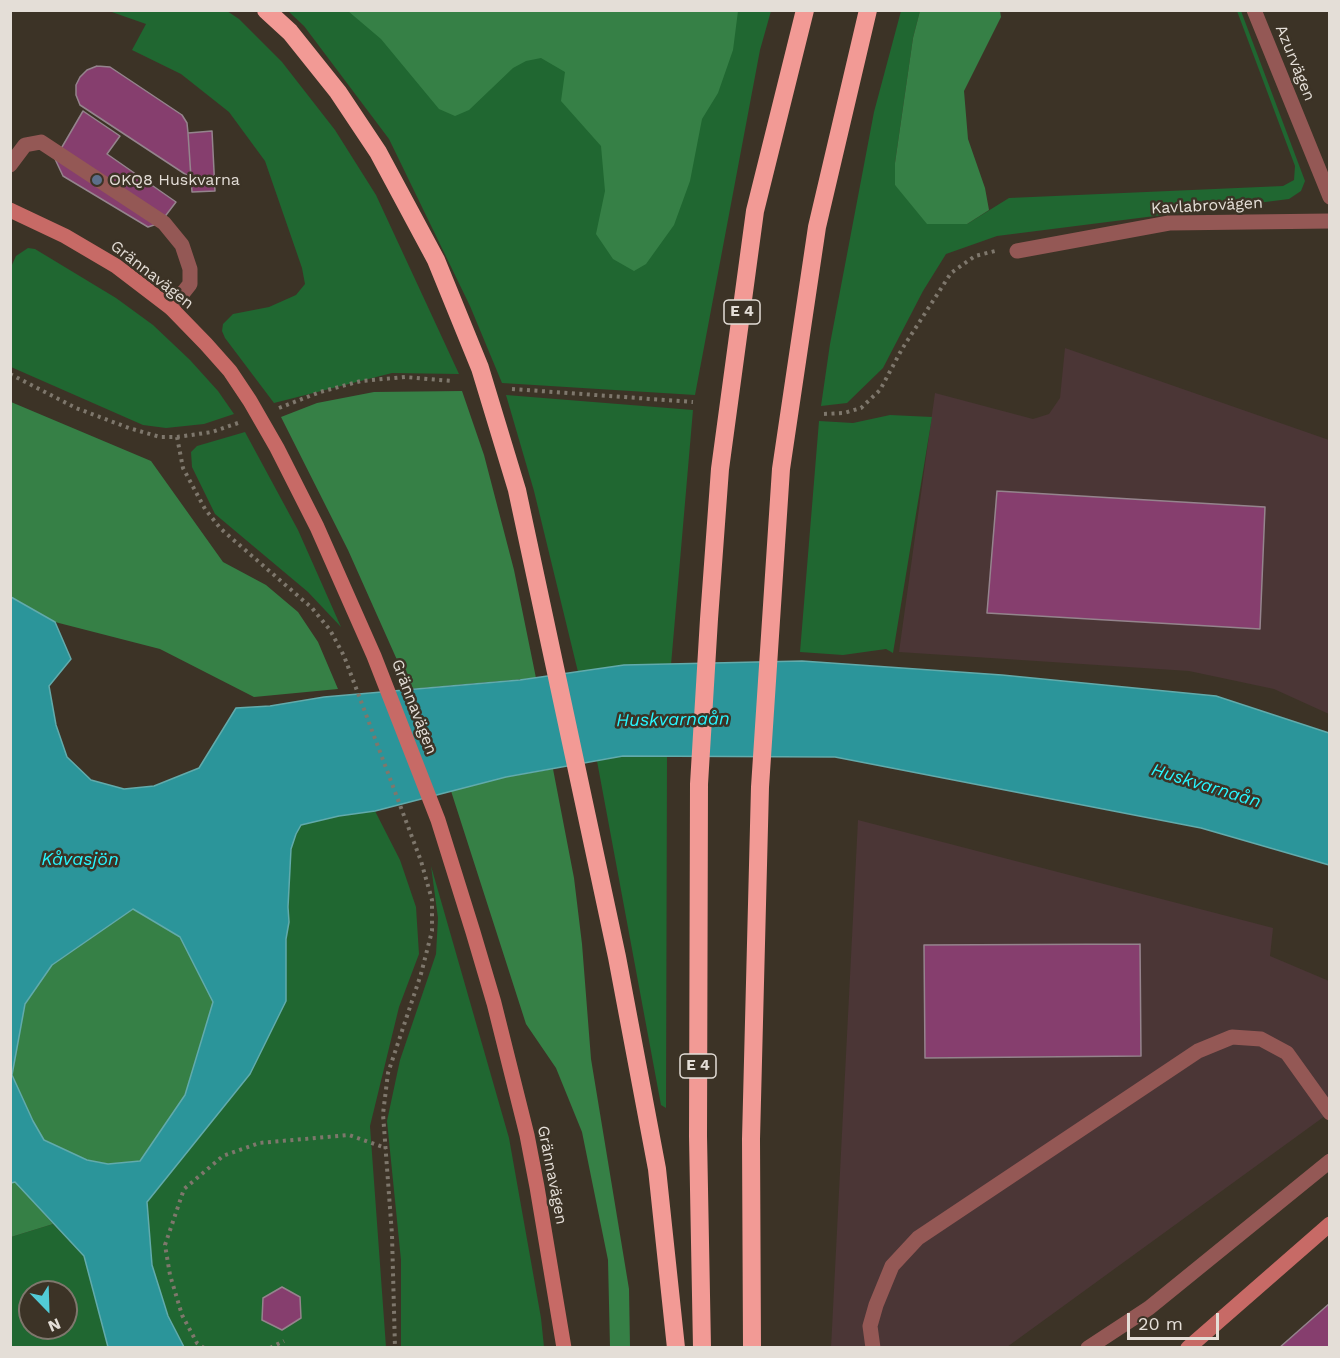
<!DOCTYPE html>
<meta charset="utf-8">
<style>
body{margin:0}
#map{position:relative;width:1340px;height:1358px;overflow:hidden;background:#3c3326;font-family:"Work Sans",sans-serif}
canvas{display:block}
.frame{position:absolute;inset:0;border:12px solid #e4ded7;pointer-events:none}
.north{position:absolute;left:18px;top:1280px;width:60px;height:60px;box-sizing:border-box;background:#3c3326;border:2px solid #7f776d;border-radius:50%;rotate:157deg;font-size:16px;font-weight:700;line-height:24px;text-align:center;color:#e4ded7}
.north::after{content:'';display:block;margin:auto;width:21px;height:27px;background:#52cbd7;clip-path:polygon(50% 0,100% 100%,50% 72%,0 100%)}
.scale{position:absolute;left:1127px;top:1313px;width:92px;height:27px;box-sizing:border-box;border:3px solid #e4ded7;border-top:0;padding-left:8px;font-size:18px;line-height:21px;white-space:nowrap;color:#e4ded7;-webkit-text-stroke:4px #3c3326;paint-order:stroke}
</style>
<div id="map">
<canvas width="1340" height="1358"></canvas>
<div class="frame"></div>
<div class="north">N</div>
<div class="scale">20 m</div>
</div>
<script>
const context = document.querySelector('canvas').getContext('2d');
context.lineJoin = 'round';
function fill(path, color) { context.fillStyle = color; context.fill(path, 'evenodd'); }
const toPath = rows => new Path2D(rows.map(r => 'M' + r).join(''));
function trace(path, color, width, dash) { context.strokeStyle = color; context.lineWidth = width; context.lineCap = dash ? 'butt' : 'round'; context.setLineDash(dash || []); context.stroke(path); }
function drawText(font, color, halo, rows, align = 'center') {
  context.font = font + ' "Work Sans",sans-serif'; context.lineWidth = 5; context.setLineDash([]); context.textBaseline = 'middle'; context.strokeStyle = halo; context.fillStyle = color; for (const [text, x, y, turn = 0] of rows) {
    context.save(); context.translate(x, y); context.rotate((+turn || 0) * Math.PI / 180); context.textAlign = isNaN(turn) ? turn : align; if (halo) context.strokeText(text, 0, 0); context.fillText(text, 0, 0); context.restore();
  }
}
const industrial = toPath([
 [1065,348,1329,440,1329,714,1274,689,1189,671,899,652,935,393,1033,419,1049,414,1060,398],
 [858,820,1273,928,1270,956,1329,981,1329,1113,1007,1347,831,1348]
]);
const green = toPath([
 [109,11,227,11,239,19,282,62,335,130,376,195,459,374,392,373,274,403,225,338,222,331,223,324,233,314,269,307,296,295,305,284,302,268,265,161,229,112,181,74,132,50,146,24],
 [288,11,771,11,760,50,695,395,502,383,470,306,389,139,304,26],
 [901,11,920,11,913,38,895,163,895,185,967,224,1009,198,1283,186,1294,180,1295,166,1237,11,1241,11,1305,181,1301,191,1289,199,997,236,946,254,923,291,883,368,847,403,821,406,830,344,874,112],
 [28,248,35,249,116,298,153,325,190,360,218,391,234,414,204,424,166,428,143,425,11,367,11,267,16,256],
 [506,395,693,410,671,665,624,665,578,672,534,491],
 [890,415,932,417,893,653,886,649,843,655,800,652,819,421,853,423],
 [245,432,298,530,341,627,308,592,215,514,192,467,191,452,197,446],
 [623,756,667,757,666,1108,661,1105,597,761],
 [375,811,400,860,416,907,419,954,399,1007,370,1126,386,1347,184,1347,168,1316,152,1265,147,1202,250,1074,289,922,288,907,291,849,296,834,301,825,339,816],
 [431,866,509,1138,541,1318,544,1347,401,1347,401,1260,387,1121,400,1060,436,954,438,918],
 [53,1224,84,1256,108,1347,11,1348,11,1237],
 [30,1292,66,1292,66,1328,30,1328]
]);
const forest = toPath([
 [348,11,738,11,733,50,718,93,702,119,690,181,674,225,646,264,634,271,613,259,596,234,605,191,601,146,561,101,565,72,541,58,526,61,513,68,469,110,455,116,439,109,381,39],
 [920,11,1000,11,1001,17,964,91,968,139,985,188,989,210,967,224,927,224,895,185,895,163,913,38],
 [462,391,484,455,514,570,536,678,410,689,348,550,281,417,317,403,374,392],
 [11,402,151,461,223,562,266,585,298,612,318,642,338,689,254,697,160,649,55,622,11,597],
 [553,769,574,878,582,944,591,1059,629,1289,630,1347,610,1347,608,1260,582,1132,556,1068,526,1024,451,791,506,777],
 [133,909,180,937,214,1003,185,1095,140,1161,108,1164,87,1160,44,1140,33,1121,12,1075,25,1004,52,965],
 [15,1181,53,1224,11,1237,11,1183]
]);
const water = toPath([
 [11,597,55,622,71,659,49,686,56,725,67,757,91,780,124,789,154,786,199,768,236,708,270,706,324,697,520,680,624,665,802,661,1002,675,1216,696,1329,733,1329,865,1201,828,835,757,623,756,506,777,375,811,339,816,301,825,296,834,291,849,288,907,289,922,286,939,286,1001,250,1074,147,1202,152,1265,168,1316,184,1347,108,1347,84,1256,15,1182,11,1183,11,597],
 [133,909,180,937,213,1002,185,1095,140,1161,108,1164,87,1160,44,1140,33,1121,12,1075,25,1004,52,965,133,909]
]);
const building = toPath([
 [97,66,110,67,182,115,187,123,188,133,191,178,80,105,76,95,76,85,80,77,87,70,97,66],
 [83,111,120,136,107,154,176,202,160,223,148,227,63,176,55,159,83,111],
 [212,131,215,191,192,192,188,133,212,131],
 [997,491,1265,507,1260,629,987,613,997,491],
 [1140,944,1141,1056,925,1058,924,945,1140,944],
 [282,1287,300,1297,301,1318,282,1330,262,1320,263,1298,282,1287],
 [1330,1303,1330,1348,1279,1348,1330,1303]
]);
const path = toPath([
 [10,374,76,408,129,428,160,437,177,437,212,432,238,423],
 [512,389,693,402],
 [279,408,320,392,361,381,405,377,452,381],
 [824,414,844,413,861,408,880,390,902,349,951,273,975,256,995,251],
 [177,437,183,468,205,509,221,529,312,608,330,630,344,656,421,861,432,900,432,931,421,974,388,1073,383,1114,392,1235,395,1348],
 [204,1348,197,1343,182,1315,170,1275,165,1245,184,1189,223,1156,259,1143,349,1135,386,1148],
 [270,1348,284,1341]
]);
const lane = toPath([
 [10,165,25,145,41,142,164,223,182,245,190,269,190,284,171,308],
 [873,1348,870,1326,876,1305,892,1266,918,1238,1198,1051,1232,1037,1261,1039,1287,1053,1330,1113]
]);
const street = toPath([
 [1254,10,1330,197],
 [1017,251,1169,223,1330,221],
 [1088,1348,1149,1308,1330,1161]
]);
const secondary = toPath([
 [10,210,65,236,116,266,171,308,206,344,230,371,250,401,277,448,317,527,374,656,438,820,473,932,494,1003,527,1135,537,1187,564,1348],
 [1188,1348,1330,1224]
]);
const highway = toPath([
 [266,10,290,32,338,92,378,152,436,260,480,368,517,490,617,957,657,1169,676,1348],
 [702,1348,698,1136,699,784,709,619,720,469,755,211,805,10],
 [752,1348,751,1139,760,787,781,469,817,227,868,10]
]);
const markers = [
 [97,180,6,"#5c6f8a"]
];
const shields = [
 [742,312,36],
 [698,1066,36]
];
const shieldNames = [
 ["E 4",742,312],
 ["E 4",698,1066]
];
const streetNames = [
 ["Azurvägen",1295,63,68],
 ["Kavlabrovägen",1207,206,-3],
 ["Grännavägen",152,275,38],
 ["Grännavägen",414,707,69],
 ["Grännavägen",552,1175,79]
];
const poiNames = [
 ["OKQ8 Huskvarna",109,180]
];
const waterNames = [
 ["Huskvarnaån",673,720,-1],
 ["Huskvarnaån",1206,786,17],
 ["Kåvasjön",80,860]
];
fill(industrial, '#4b3636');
fill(green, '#206731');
fill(forest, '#368046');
fill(water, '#2b959a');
trace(water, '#62abac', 1.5);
fill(building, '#863e6e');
trace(building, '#95848d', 1.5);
trace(path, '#7e776c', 4, [3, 4.5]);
trace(lane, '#945855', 15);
trace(street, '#945855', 15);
trace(secondary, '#c76a66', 15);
trace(highway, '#f29a95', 18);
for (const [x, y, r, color] of markers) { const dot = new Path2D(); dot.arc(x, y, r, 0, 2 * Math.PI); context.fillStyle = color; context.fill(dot); trace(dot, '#3c3326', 2); }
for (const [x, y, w] of shields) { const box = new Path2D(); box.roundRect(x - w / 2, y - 12, w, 24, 4.5); context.fillStyle = '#3c3326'; context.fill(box); trace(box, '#e4ded7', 1.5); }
drawText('bold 15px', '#e4ded7', null, shieldNames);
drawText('16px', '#e4ded7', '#3c3326', streetNames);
drawText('16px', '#e4ded7', '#3c3326', poiNames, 'left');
drawText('italic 18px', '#27f6ff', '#3c3326', waterNames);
</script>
